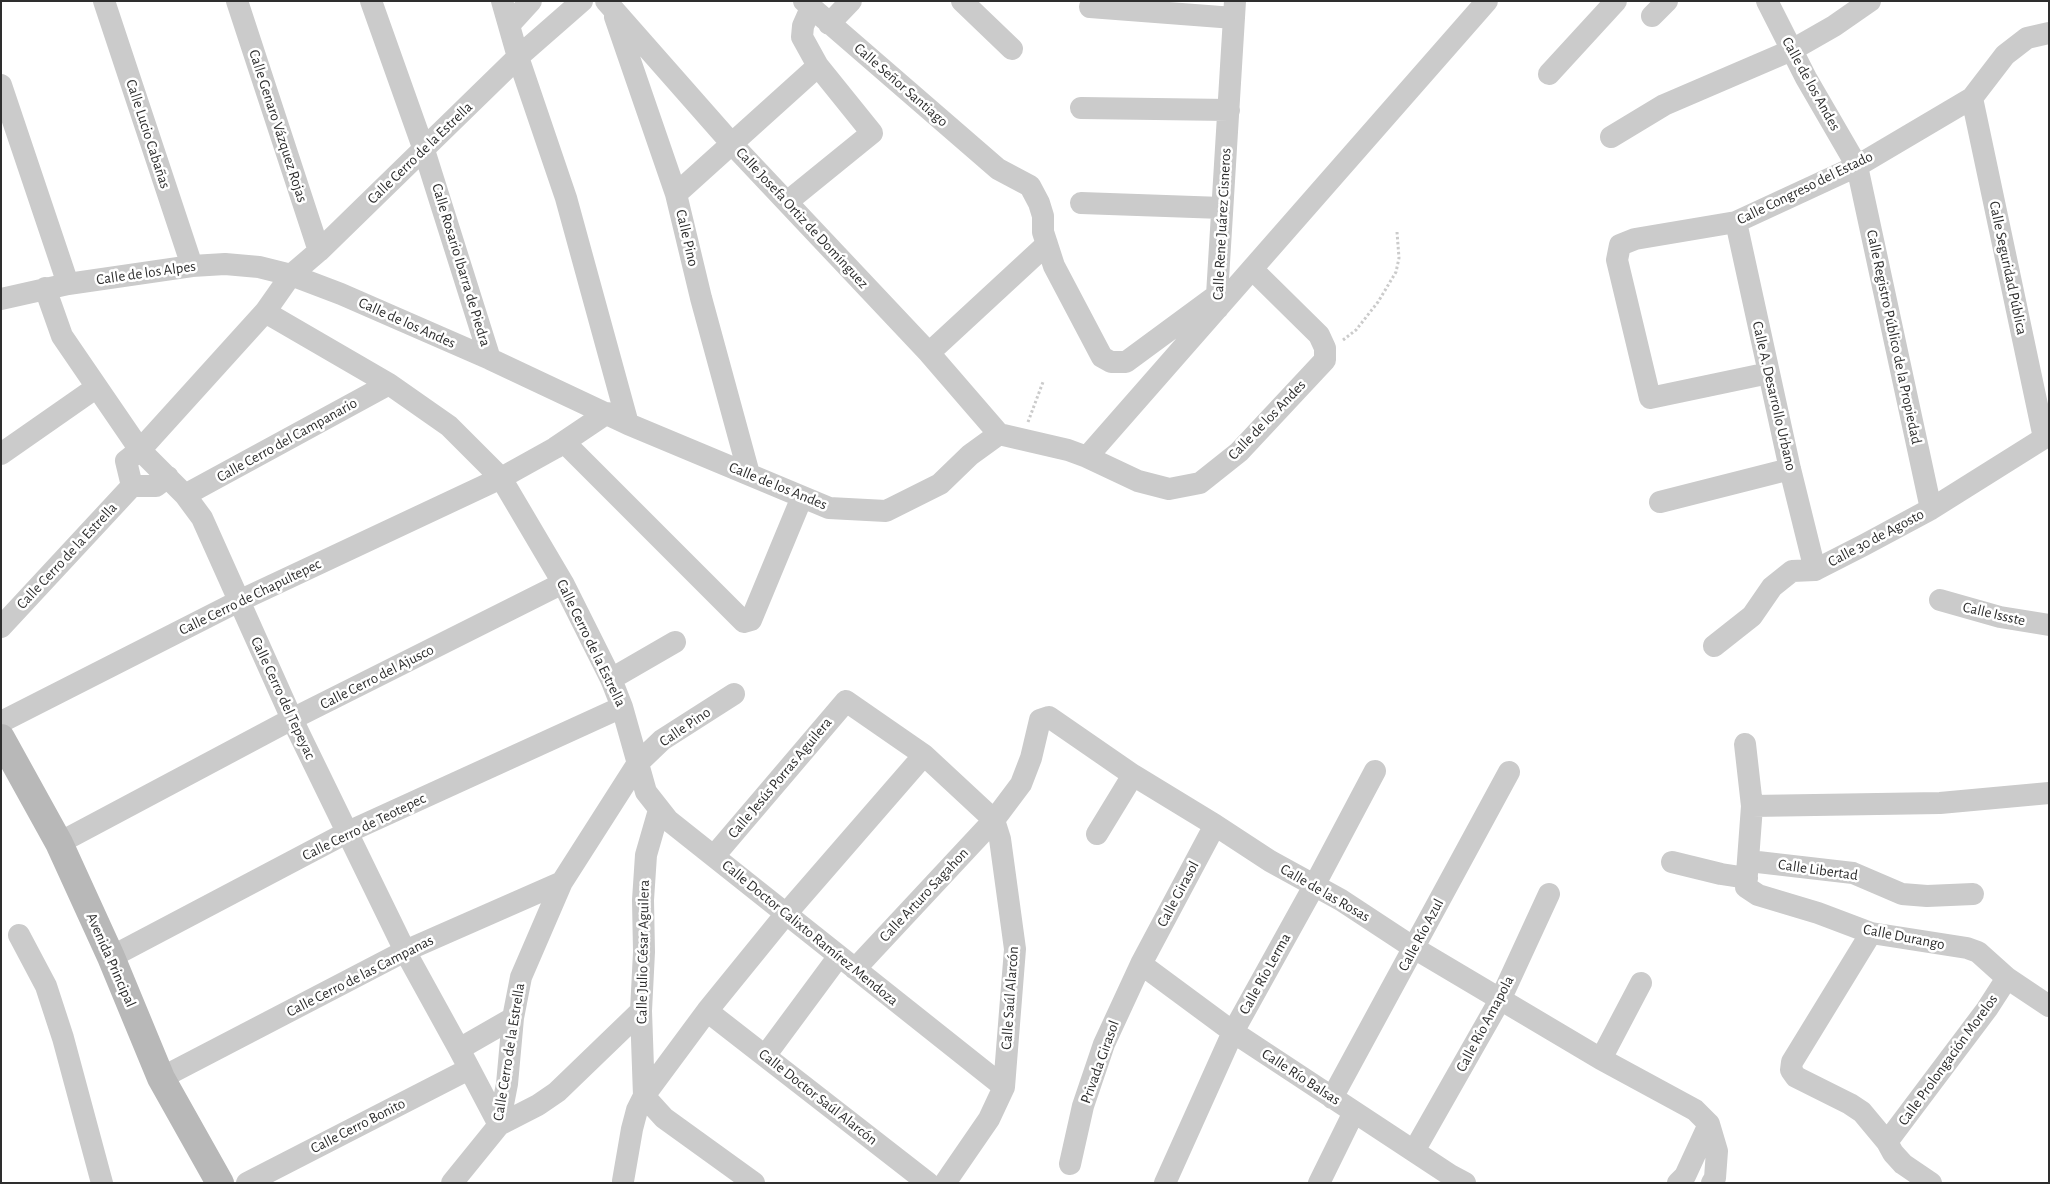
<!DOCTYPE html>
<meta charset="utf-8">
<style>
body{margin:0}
#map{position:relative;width:2050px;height:1184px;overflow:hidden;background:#fff;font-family:"Alegreya Sans",sans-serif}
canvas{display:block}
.frame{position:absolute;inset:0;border:2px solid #2e2e2e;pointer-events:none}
</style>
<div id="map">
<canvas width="2050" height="1184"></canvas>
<div class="frame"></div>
</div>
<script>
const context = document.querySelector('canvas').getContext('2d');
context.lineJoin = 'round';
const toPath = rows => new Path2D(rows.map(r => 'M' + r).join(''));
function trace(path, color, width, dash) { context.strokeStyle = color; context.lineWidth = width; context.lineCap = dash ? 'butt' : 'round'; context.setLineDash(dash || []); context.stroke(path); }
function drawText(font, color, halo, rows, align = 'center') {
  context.font = font + ' "Alegreya Sans",sans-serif'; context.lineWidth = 5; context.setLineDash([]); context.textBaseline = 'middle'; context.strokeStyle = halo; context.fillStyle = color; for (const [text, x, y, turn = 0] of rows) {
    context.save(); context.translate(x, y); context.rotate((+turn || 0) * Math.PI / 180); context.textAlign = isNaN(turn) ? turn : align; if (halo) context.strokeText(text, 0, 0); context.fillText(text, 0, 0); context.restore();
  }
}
const path = toPath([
 [1343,340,1356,330,1378,302,1396,272,1399,258,1397,232],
 [1028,422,1043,382]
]);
const street = toPath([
 [104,1,192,266],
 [237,1,319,251],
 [371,1,424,150,490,359],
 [502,1,518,57,566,198,628,424],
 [606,1,732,144,929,353,999,434],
 [804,1,998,169,1030,186,1039,203,1043,216,1043,232,1054,266,1102,357,1111,362,1126,362,1217,295],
 [962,1,1012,49],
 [1767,1,1806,78,1857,166,1931,509],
 [1090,7,1234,18],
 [1652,16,1667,1],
 [615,17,676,194,701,298,749,474],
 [510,24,531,1],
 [829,24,851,1],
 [1549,74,1616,1],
 [1,85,68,284],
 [1972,98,2044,438],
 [1081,108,1229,110],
 [1611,137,1664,105,1792,50,1834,26,1870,1],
 [676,194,818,66],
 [787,202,872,133,818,66,802,37,803,26,811,8],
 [1081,203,1222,208],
 [1736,222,1790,469,1815,570],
 [45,288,62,336,140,450,185,495,202,518,292,719,405,951,459,1049,499,1125,538,1105,557,1092,641,1011],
 [1,299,68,284,192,266,225,264,259,267,291,275,341,294,490,359,628,424,829,508,886,511,940,484,970,455,999,434,1068,450,1087,457,1138,481,1169,489,1200,483,1239,452,1325,360,1325,348,1319,335,1252,269],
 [1218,308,1217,295,1235,1],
 [265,312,389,384,449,426,501,478,563,583,611,679,622,707,646,792,668,820,1004,1087],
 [929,353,1047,244],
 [1769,373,1650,398,1617,260,1620,245,1635,239,1736,222,1857,166,1972,98,2005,55,2027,38,2049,33],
 [564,442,744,622,751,620,802,497],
 [1,454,97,387],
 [1087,457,1487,1],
 [132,486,126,461,140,450,265,312,291,275,319,251,518,57,582,1],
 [185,495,389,384],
 [1660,502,1790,469],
 [1940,600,2000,617,2049,625],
 [1,627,132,486,156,486,168,477],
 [1714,646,1752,616,1772,587,1792,571,1815,570,1864,545,1931,509,2049,435],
 [611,679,675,642],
 [1,722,239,601,501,478,555,448,607,413],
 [1745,744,1752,806,1746,887,1758,895,1818,913,1871,933,1967,948,1978,952,2007,978,2049,1006],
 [1752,806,1940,803,2049,793],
 [1097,834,1133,775],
 [59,843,292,719,563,583],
 [714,856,846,701,924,755,994,820,1000,839,1015,949,1004,1087,989,1119,945,1183],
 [1749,861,1853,873,1902,894,1927,896,1973,894],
 [1672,862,1721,874,1747,878],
 [1871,933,1792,1062,1791,1070,1796,1077,1850,1104,1862,1112,1887,1142,1893,1153,1903,1164,1931,1183],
 [19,935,46,986,63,1038,102,1183],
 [111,957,348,832,622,707],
 [1141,964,1233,1032,1450,1175,1465,1183],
 [855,969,994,820,1021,784,1031,758,1040,720,1049,717,1133,775,1215,825,1270,861,1341,900,1414,948,1601,1059,1695,1110,1709,1124,1717,1151,1715,1178,1712,1183],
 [707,1011,928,1183],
 [459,1049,513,1018],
 [765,1056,839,956],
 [1601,1059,1641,983],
 [161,1078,405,951,562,882],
 [644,1096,641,1011,644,952,643,900,646,855,659,810],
 [644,1096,664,1118,754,1183],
 [1332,1098,1509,772],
 [1887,1142,1987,1009,2007,978],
 [1414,1151,1501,998,1549,894],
 [1070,1164,1083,1106,1104,1044,1141,964,1215,825],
 [623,1181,632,1129,637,1110,644,1096,707,1011,785,915,924,755],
 [247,1183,469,1069],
 [452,1183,499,1125,507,1084,513,1018,521,977,562,882,638,763,662,740,734,694],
 [1165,1183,1233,1032,1314,886,1375,771],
 [1319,1183,1354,1112],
 [1678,1183,1685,1176,1709,1124]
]);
const secondary = toPath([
 [1,738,59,843,111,957,161,1078,220,1183]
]);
const streetNames = [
 ["Calle de los Andes",1811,84,61],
 ["Calle Señor Santiago",901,85,41],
 ["Calle Genaro Vázquez Rojas",278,126,72],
 ["Calle Lucio Cabañas",148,134,72],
 ["Calle Cerro de la Estrella",420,153,-44],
 ["Calle Congreso del Estado",1805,188,-26],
 ["Calle Josefa Ortiz de Domínguez",802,218,47],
 ["Calle Rene Juárez Cisneros",1222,224,-87],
 ["Calle Pino",687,238,77],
 ["Calle Rosario Ibarra de Piedra",461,265,73],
 ["Calle Seguridad Pública",2008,268,78],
 ["Calle de los Alpes",146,273,-8],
 ["Calle de los Andes",407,323,24],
 ["Calle Registro Público de la Propiedad",1894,337,78],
 ["Calle A. Desarrollo Urbano",1774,396,77],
 ["Calle de los Andes",1267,420,-46],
 ["Calle Cerro del Campanario",287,440,-29],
 ["Calle de los Andes",778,486,22],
 ["Calle 30 de Agosto",1876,538,-28],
 ["Calle Cerro de la Estrella",67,556,-47],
 ["Calle Cerro de Chapultepec",250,597,-26],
 ["Calle Issste",1994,614,13],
 ["Calle Cerro de la Estrella",591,643,64],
 ["Calle Cerro del Ajusco",377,677,-27],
 ["Calle Cerro del Tepeyac",283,698,65],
 ["Calle Pino",685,727,-34],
 ["Calle Jesús Porras Aguilera",780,778,-50],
 ["Calle Cerro de Teotepec",364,827,-26],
 ["Calle Libertad",1818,870,8],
 ["Calle de las Rosas",1325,893,30],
 ["Calle Girasol",1178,894,-62],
 ["Calle Arturo Sagahon",924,895,-47],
 ["Calle Doctor Calixto Ramírez Mendoza",810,933,39],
 ["Calle Río Azul",1421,935,-62],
 ["Calle Durango",1904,937,11],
 ["Calle Julio César Aguilera",643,952,-89],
 ["Avenida Principal",111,960,66],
 ["Calle Río Lerma",1265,974,-61],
 ["Calle Cerro de las Campanas",360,976,-27],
 ["Calle Saúl Alarcón",1010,998,-86],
 ["Calle Río Amapola",1485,1024,-62],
 ["Calle Cerro de la Estrella",509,1052,-81],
 ["Calle Prolongación Morelos",1948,1060,-54],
 ["Privada Girasol",1100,1062,-70],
 ["Calle Río Balsas",1301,1077,33],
 ["Calle Doctor Saúl Alarcón",818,1097,38],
 ["Calle Cerro Bonito",358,1126,-27]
];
trace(path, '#cbcbcb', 3, [2.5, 2.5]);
trace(street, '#cbcbcb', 22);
trace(secondary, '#b8b8b8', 28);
drawText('15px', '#2e2e2e', '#fff', streetNames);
</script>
